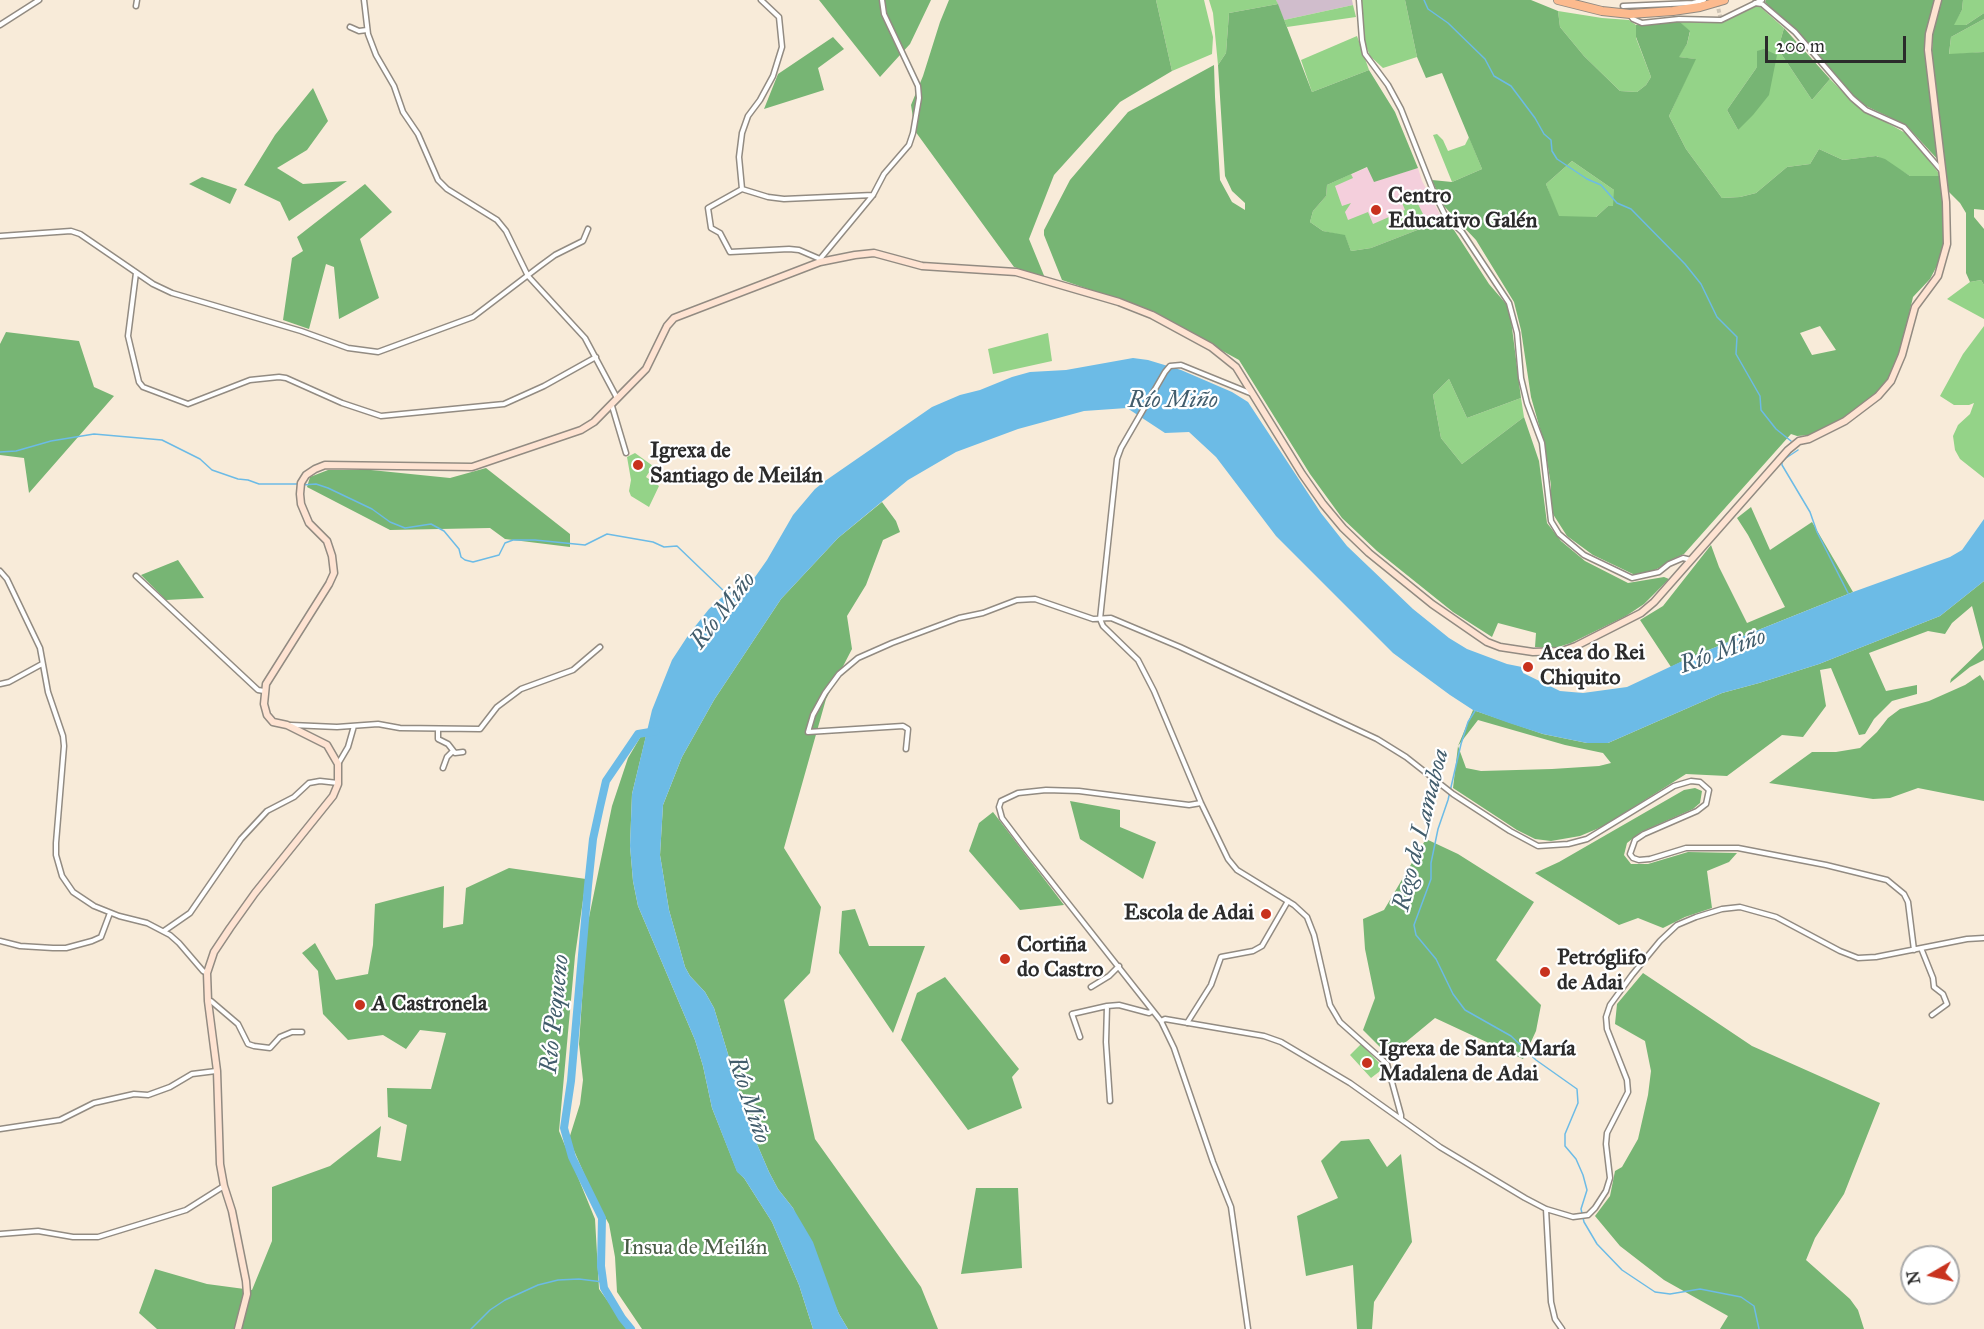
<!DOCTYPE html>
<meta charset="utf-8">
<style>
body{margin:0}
#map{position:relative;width:1984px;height:1329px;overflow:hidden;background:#f8ebd9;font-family:"IM FELL Great Primer",serif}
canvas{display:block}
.north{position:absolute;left:1900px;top:1245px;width:60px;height:60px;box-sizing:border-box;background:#fff;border:2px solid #aaa;border-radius:50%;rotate:261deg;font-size:16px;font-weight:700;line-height:24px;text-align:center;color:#2b2b2b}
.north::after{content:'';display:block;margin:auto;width:21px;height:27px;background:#c8321e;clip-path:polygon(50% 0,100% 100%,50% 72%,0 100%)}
.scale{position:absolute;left:1765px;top:36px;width:141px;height:27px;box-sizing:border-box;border:3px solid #2b2b2b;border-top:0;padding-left:8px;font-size:18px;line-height:21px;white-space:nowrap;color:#2b2b2b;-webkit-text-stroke:4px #fff;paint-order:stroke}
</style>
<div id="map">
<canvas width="1984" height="1329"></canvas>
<div class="north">N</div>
<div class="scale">200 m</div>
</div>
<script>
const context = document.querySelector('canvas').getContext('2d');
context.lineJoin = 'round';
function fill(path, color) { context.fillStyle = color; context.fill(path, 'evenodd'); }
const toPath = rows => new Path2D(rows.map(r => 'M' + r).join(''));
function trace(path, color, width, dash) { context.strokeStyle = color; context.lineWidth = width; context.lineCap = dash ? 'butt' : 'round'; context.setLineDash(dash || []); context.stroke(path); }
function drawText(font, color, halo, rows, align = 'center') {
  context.font = font + ' "IM FELL Great Primer",serif'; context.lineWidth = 4.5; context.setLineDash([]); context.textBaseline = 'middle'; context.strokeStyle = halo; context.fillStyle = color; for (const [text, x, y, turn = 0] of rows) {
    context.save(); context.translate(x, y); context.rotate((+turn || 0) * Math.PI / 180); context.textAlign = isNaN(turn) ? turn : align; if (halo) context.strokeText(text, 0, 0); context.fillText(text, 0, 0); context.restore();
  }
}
const built = toPath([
 [1368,167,1374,181,1418,168,1422,181,1443,220,1371,248,1313,211,1327,185]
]);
const industrial = toPath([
 [1276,0,1352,0,1353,5,1284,20]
]);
const green = toPath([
 [1156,0,1204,0,1213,37,1212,54,1172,71],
 [1209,0,1276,0,1278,4,1229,13,1226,53,1218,65,1213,13],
 [1361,0,1405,0,1417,57,1383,68,1370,56,1364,41],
 [1963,0,1984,0,1984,13,1966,25,1953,25,1962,10],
 [1353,5,1356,17,1287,27,1284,20],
 [1758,5,1784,28,1778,49,1812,100,1830,79,1857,106,1909,135,1941,176,1910,176,1877,156,1843,160,1819,149,1810,164,1787,167,1756,193,1740,197,1722,198,1686,149,1669,116,1695,59,1678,57,1687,44,1690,32,1679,21,1723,22,1751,6],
 [1757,67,1738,130,1727,110],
 [1558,11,1602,18,1629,20,1636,25,1636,38,1651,77,1646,85,1637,92,1620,91,1584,56,1560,27],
 [1984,19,1984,52,1949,55,1951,37],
 [1357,36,1369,70,1312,92,1301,60],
 [1437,134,1443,140,1448,151,1465,145,1469,137,1482,169,1452,182,1433,135],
 [1572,161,1614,190,1614,206,1608,206,1596,217,1558,217,1546,184],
 [1351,174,1353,178,1335,186,1342,206,1351,203,1345,212,1348,220,1368,212,1373,224,1405,210,1399,195,1411,190,1423,214,1418,217,1421,225,1441,217,1443,220,1371,248,1351,251,1345,236,1323,231,1310,222,1313,211,1326,196,1327,185],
 [1981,280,1984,285,1984,319,1947,299,1970,282],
 [1984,326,1984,478,1960,459,1955,450,1953,436,1958,425,1970,414,1974,403,1969,405,1954,405,1940,396,1963,354],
 [1048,333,1052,361,993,374,988,349],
 [1449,379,1467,418,1521,398,1524,417,1462,464,1441,438,1433,395],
 [635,453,653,466,646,477,659,486,649,507,631,496,629,491,631,480,627,457],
 [1361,1044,1384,1068,1371,1078,1350,1055]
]);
const forest = toPath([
 [819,0,931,0,910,44,880,77],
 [949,0,1156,0,1172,71,1120,102,1054,175,1029,239,1045,278,1014,267,915,131,911,105,923,76,940,22],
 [1405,0,1531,0,1558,11,1560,27,1584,56,1620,91,1637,92,1646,85,1651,77,1636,37,1636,25,1679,21,1690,31,1687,44,1679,57,1696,59,1669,116,1686,149,1722,198,1740,197,1756,193,1787,167,1810,164,1819,149,1843,160,1876,156,1885,159,1910,176,1941,176,1945,224,1945,242,1940,260,1930,279,1913,297,1899,358,1894,373,1877,395,1853,413,1823,430,1811,435,1797,436,1791,434,1684,554,1671,560,1659,568,1648,573,1635,575,1593,555,1567,536,1551,511,1551,485,1544,443,1531,397,1521,330,1514,302,1476,240,1443,205,1432,180,1452,182,1482,169,1442,73,1426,78,1417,57],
 [1572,161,1614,190,1613,206,1608,206,1596,217,1559,216,1546,184],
 [1820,326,1836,350,1812,355,1800,333],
 [1766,0,1935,0,1928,23,1925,55,1940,162,1906,125,1866,106,1853,96,1816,52,1765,2],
 [1942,0,1963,0,1962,10,1954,25,1966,25,1984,13,1984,19,1951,37,1949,54,1984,52,1984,210,1974,209,1974,217,1984,229,1984,285,1981,280,1970,282,1966,273,1966,213,1960,203,1948,191,1939,133,1932,51,1933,33],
 [1278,4,1312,92,1369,70,1395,112,1418,168,1374,182,1367,167,1327,185,1326,196,1313,211,1310,222,1323,231,1345,235,1351,251,1371,248,1443,220,1454,230,1489,284,1507,305,1511,320,1521,398,1467,418,1449,379,1433,395,1441,438,1462,464,1524,417,1539,461,1547,523,1561,541,1585,561,1628,583,1664,577,1669,579,1644,604,1626,616,1571,643,1555,648,1535,647,1536,633,1498,623,1492,637,1453,612,1377,551,1342,518,1310,474,1239,360,1146,309,1062,280,1044,235,1044,230,1070,180,1128,112,1214,65,1215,97,1220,180,1232,202,1245,210,1245,203,1232,191,1225,176,1218,65,1226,53,1229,13],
 [1784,28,1830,79,1812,100,1778,49],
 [833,37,844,49,818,68,824,90,764,109,778,74],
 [1764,49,1777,55,1769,95,1753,115,1738,130,1727,110,1757,67,1757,51],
 [313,88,328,121,307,150,277,168,303,184,347,181,289,221,280,202,244,185,275,135],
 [202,177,237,189,230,204,189,184],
 [365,184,392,212,360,239,379,298,339,319,334,267,326,264,309,329,283,320,292,258,303,251,297,237],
 [6,332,79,341,94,387,114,396,29,493,24,458,0,455,0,344],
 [486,468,570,534,570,547,505,539,490,528,390,530,307,487,310,477,328,470,371,470,450,478],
 [882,502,896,521,900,532,883,540,866,585,847,616,852,649,826,699,784,848,821,907,810,973,784,1000,815,1139,921,1287,938,1329,848,1329,839,1314,793,1208,778,1189,769,1172,751,1130,714,1008,705,992,690,976,685,967,669,910,660,855,663,805,682,757,714,700,781,599,838,538],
 [1751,507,1770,550,1812,522,1853,592,1691,657,1671,667,1640,620,1663,606,1711,545,1719,567,1747,623,1785,607,1748,535,1737,518],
 [178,560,204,598,166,600,141,575],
 [1984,581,1984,660,1970,667,1950,683,1951,679,1983,648,1972,606,1952,623,1945,634,1928,631,1869,653,1886,691,1917,685,1917,694,1892,701,1874,719,1865,734,1859,735,1831,668,1820,670,1826,706,1803,737,1782,735,1727,776,1686,774,1604,826,1580,836,1551,841,1535,839,1517,830,1453,788,1458,746,1473,710,1543,734,1587,743,1608,743,1722,693,1759,683,1819,664,1940,616],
 [1478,720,1565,745,1603,753,1611,763,1599,766,1552,769,1481,771,1466,768,1458,746],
 [1980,675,1984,681,1984,801,1918,788,1890,798,1873,799,1769,783,1812,752,1836,752,1860,748,1877,732,1888,718,1900,709,1929,701,1965,685],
 [641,736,646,736,632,794,630,846,633,881,638,906,695,1040,703,1066,712,1108,737,1171,744,1178,772,1222,799,1285,813,1329,642,1329,617,1292,615,1257,609,1224,595,1199,569,1139,580,1104,583,1080,579,1044,587,927,612,806,628,758],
 [1695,788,1702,791,1700,803,1693,809,1641,832,1627,843,1624,855,1631,864,1648,864,1688,852,1737,853,1729,862,1707,871,1712,908,1685,917,1663,928,1638,918,1619,925,1535,873,1559,862,1684,790],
 [1070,801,1120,810,1120,827,1156,842,1143,879,1080,839],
 [993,812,1064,905,1020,910,969,851,979,823],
 [1426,839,1458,854,1534,902,1496,960,1541,1005,1536,1031,1523,1059,1435,1018,1389,1056,1363,1030,1375,998,1365,949,1363,919,1384,910],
 [509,868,586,879,575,956,559,1131,595,1219,599,1289,628,1329,157,1329,139,1313,155,1269,207,1284,252,1290,272,1241,272,1187,330,1166,381,1126,377,1157,401,1161,407,1125,388,1117,387,1088,431,1089,446,1033,420,1030,406,1049,383,1035,348,1040,323,1014,318,971,302,953,315,943,336,980,368,974,373,945,375,904,444,886,443,928,463,924,466,888],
 [855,909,869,946,925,946,893,1033,839,953,842,911],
 [1643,973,1752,1046,1880,1103,1844,1194,1815,1238,1806,1260,1850,1299,1858,1310,1864,1329,1720,1329,1728,1316,1664,1280,1620,1246,1595,1216,1610,1196,1615,1171,1622,1167,1638,1139,1648,1095,1651,1071,1645,1041,1615,1024,1617,1004],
 [945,977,1019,1069,1012,1077,1022,1108,968,1130,901,1040,917,993],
 [1369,1139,1387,1167,1401,1154,1412,1242,1374,1302,1372,1329,1357,1329,1353,1265,1306,1276,1297,1216,1338,1198,1321,1161,1341,1141],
 [976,1188,1018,1188,1022,1268,961,1274]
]);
const water = toPath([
 [1133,358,1148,360,1181,370,1232,392,1248,402,1321,513,1347,546,1413,609,1449,638,1467,649,1507,664,1522,667,1523,673,1560,691,1583,693,1627,687,1691,657,1853,592,1950,557,1962,550,1984,519,1984,581,1940,616,1819,664,1759,683,1722,693,1608,743,1587,743,1543,734,1509,723,1473,710,1450,695,1393,653,1276,536,1216,457,1189,432,1165,433,1127,408,1084,411,1018,429,956,452,908,480,838,538,781,599,714,700,682,757,663,805,660,855,669,910,685,967,690,976,705,992,714,1008,751,1130,769,1172,778,1189,793,1208,813,1242,839,1314,848,1329,813,1329,799,1285,772,1222,744,1178,737,1172,712,1108,703,1066,695,1040,638,906,633,881,630,846,632,794,652,710,672,660,689,634,709,609,721,598,755,577,767,560,793,515,815,489,825,481,932,407,960,395,980,390,1012,377,1030,372,1066,370]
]);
const stream = toPath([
 [1424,0,1428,9,1448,23,1485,59,1494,76,1511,86,1535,118,1544,134,1551,140,1552,151,1557,159,1587,179,1601,185,1617,203,1631,209,1685,264,1701,284,1717,317,1737,337,1736,354,1760,396,1761,410,1776,429,1791,441],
 [1798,450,1786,458,1782,462,1782,465,1810,512,1817,532,1849,595],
 [0,452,16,451,51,441,94,434,162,440,200,459,212,470,238,479,248,480,259,484,297,484],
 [302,485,316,484,328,488,372,509,390,522,405,528,431,524,444,531,459,549,461,557,465,560,473,562,499,555,505,543,513,540,535,540,585,545,607,534,653,542,664,547,677,546,727,594],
 [1475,711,1468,722,1461,744,1448,800,1438,829,1431,863,1431,879,1414,925,1416,935,1436,959,1453,994,1465,1010,1511,1036,1536,1060,1577,1089,1578,1103,1565,1134,1565,1146,1576,1159,1583,1175,1587,1190,1581,1209,1584,1222,1597,1244,1622,1270,1655,1292,1670,1294,1700,1289,1741,1297,1754,1306,1759,1329],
 [471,1329,490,1310,505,1300,538,1285,558,1280,579,1279,603,1282]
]);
const river = toPath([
 [631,1329,622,1318,604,1288,601,1266,602,1218,572,1157,564,1128,571,1081,588,886,593,839,600,807,606,781,638,734,656,731]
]);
const streetTunnel = toPath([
 [1717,3,1721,20]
]);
const street = toPath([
 [364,0,368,34,376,55,394,86,403,112,418,134,438,180,447,189,497,220,506,231,528,276,585,338,617,398],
 [761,0,779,17,782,47,773,76,760,100,748,116,742,133,739,157,742,189,768,197,784,199,873,195],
 [1359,0,1362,40,1365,54,1388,85,1401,109,1434,193,1446,217,1462,232,1509,303,1517,333,1521,378,1527,403,1542,443,1551,521,1559,534,1584,555,1632,578,1659,572,1669,564,1683,558,1691,560],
 [1755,3,1762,4,1795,32,1852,98,1866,110,1904,127,1941,170],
 [136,6,137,0],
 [1623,6,1693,3,1704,0],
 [1630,15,1633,19,1642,23,1679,19,1721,20,1762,0],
 [0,25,39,0],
 [350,27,359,31,367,30],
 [742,189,708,208,711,228,720,233,730,252,789,249,799,250,820,259],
 [0,236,71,231,80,234,153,284,172,293,301,331,348,348,378,352,473,317,540,266,555,255,583,241,588,229],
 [820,262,820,259,873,195,884,174,909,145,913,133,919,98,918,86,884,14,882,0],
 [136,273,128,336,139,382,143,387,188,404,250,380,279,377,286,378,342,403,381,416,504,404,544,386,596,357],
 [1250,393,1181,365,1170,366,1165,372,1121,448,1117,459,1100,619,1103,626,1138,660,1154,691,1201,803,1228,859,1237,870,1294,905,1307,917,1314,935,1330,1005,1340,1022,1387,1064,1401,1115,1401,1119],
 [612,406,626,453],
 [0,571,7,579,40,648,48,692,63,736,64,746,56,843,56,855,62,876,73,892,94,906,119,916,147,923,170,935,179,943,203,971,207,973],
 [136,576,258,690,264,691],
 [0,684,9,682,42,664],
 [291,725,337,727,378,724,400,728,480,729,497,707,521,689,573,670,600,647],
 [438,729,438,739,448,744,455,753,463,752],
 [906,749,908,729,903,726,808,732,813,715,825,693,839,674,858,658,892,643,959,618,983,613,1017,600,1035,599,1093,619,1111,618,1180,647,1377,739,1406,757,1453,794,1510,831,1538,846,1568,844,1587,839,1674,786,1691,781,1700,782,1709,790,1706,804,1697,811,1644,834,1635,840,1630,854,1633,858,1639,860,1650,859,1686,848,1738,848,1826,865,1887,880,1904,894,1908,902,1914,950],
 [338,764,348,747,354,726],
 [443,768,447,757,453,751],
 [1201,803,1189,805,1079,791,1046,790,1018,793,1001,801,999,807,1002,818,1027,851,1161,1021,1174,1048,1213,1162,1231,1207,1248,1329],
 [164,931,190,913,241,839,267,811,294,797,309,783,320,781,338,783],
 [0,941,20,946,53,948,66,948,92,941,101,937,110,913],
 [1921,948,1933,978,1934,987,1943,994,1947,1004,1932,1015],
 [1091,987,1109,976,1119,966],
 [208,1001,211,1001,238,1024,248,1044,254,1046,270,1048,280,1037,292,1032,302,1032],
 [1161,1021,1165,1019,1264,1036,1281,1042,1350,1083,1440,1147,1525,1198,1546,1209,1573,1217,1588,1215,1595,1208,1606,1191,1610,1178,1606,1144,1607,1133,1628,1092,1627,1080,1607,1029,1606,1017,1610,1005,1632,975,1660,941,1677,925,1696,917,1722,909,1740,907,1776,917,1840,951,1858,958,1876,957,1967,939,1984,938],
 [1187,1023,1211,985,1221,957,1253,951,1262,946,1288,901],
 [1080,1037,1072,1014,1107,1006],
 [1110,1101,1106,1042,1107,1006,1119,1005,1149,1013,1152,1011],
 [0,1129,60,1120,94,1103,134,1094,148,1095,170,1087,192,1074,216,1071],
 [1546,1209,1551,1302,1555,1319,1562,1329],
 [0,1234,38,1231,73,1237,98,1237,186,1210,224,1186]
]);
const secondary = toPath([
 [238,1329,247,1294,246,1281,232,1211,224,1186,220,1164,217,1071,208,1001,207,973,214,952,230,928,255,893,333,796,338,784,338,764,327,745,287,725,273,722,267,715,264,704,266,684,329,584,334,573,332,556,327,541,309,523,301,504,300,494,301,483,306,475,315,469,325,465,472,467,581,430,594,422,646,369,667,326,674,318,820,262,855,255,874,253,922,266,1016,272,1119,302,1152,315,1211,347,1236,367,1302,474,1323,504,1343,528,1369,553,1432,604,1487,642,1500,647,1533,652,1562,651,1576,646,1641,613,1654,602,1788,450,1799,441,1809,439,1845,421,1878,396,1891,381,1902,355,1915,307,1938,276,1947,244,1946,202,1928,50,1929,34,1938,0]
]);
const highway = toPath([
 [1558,0,1602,11,1630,14,1673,11,1700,7,1724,0]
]);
const markers = [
 [1376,210,6,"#c8321e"],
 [638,465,6,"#c8321e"],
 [1528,667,6,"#c8321e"],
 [1266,914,6,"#c8321e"],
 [1005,959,6,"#c8321e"],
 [1545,972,6,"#c8321e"],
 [360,1005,6,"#c8321e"],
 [1367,1063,6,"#c8321e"]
];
const poiNames = [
 ["Centro",1388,197],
 ["Educativo Galén",1388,222],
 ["Igrexa de",650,452],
 ["Santiago de Meilán",650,477],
 ["Acea do Rei",1540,654],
 ["Chiquito",1540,679],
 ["Escola de Adai",1254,914,"right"],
 ["Cortiña",1017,946],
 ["do Castro",1017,971],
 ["Petróglifo",1557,959],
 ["de Adai",1557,984],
 ["A Castronela",372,1005],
 ["Igrexa de Santa María",1379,1050],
 ["Madalena de Adai",1379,1075]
];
const parkNames = [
 ["Insua de Meilán",695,1249]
];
const waterNames = [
 ["Río Miño",1173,401],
 ["Río Miño",724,611,-52],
 ["Río Miño",1723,652,-20],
 ["Rego de Lamaboa",1422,830,-76],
 ["Río Pequeno",556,1014,-84],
 ["Río Miño",748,1100,72]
];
fill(built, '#f4cfdc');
fill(industrial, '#d0bdcc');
fill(green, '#94d388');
fill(forest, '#77b574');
fill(water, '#6cbbe6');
trace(stream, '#6cbbe6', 1.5);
trace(river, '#6cbbe6', 8);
trace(streetTunnel, '#cfc5b6', 4, [4, 2]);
trace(street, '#928b82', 7);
trace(secondary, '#928b82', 9);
trace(highway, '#928b82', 10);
trace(street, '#fff', 4);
trace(secondary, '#fee3d2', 6);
trace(highway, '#fcba8e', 8);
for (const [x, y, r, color] of markers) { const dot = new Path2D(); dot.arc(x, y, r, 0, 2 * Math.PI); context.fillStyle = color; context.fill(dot); trace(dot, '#fff', 2); }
drawText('bold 22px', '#2b2b2b', '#fff', poiNames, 'left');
drawText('22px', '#4a5d47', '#fff', parkNames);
drawText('italic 24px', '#425d6c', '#fff', waterNames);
</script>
